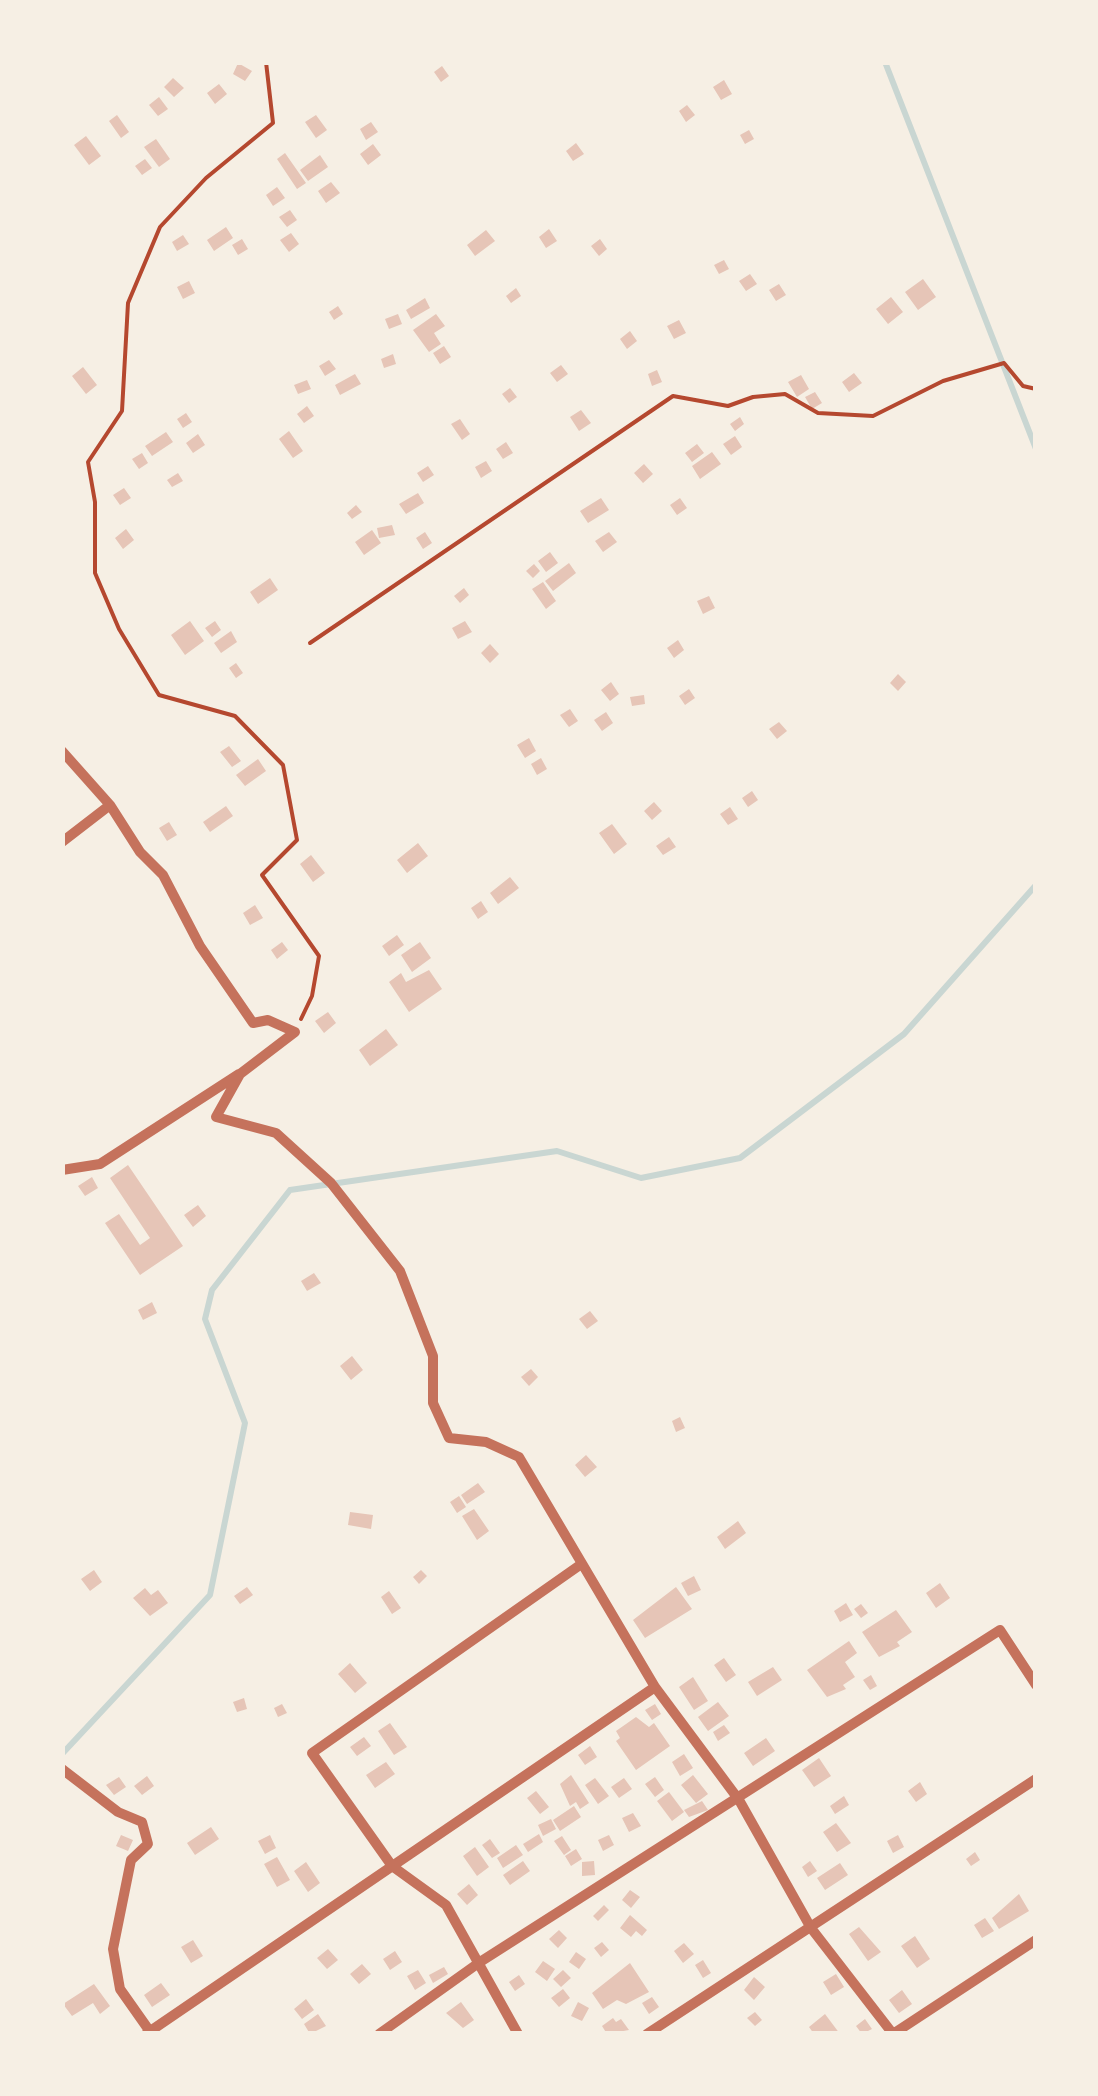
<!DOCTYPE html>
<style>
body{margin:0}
#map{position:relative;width:1098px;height:2096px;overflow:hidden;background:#f6efe4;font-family:"Archivo Narrow",sans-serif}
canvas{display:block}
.frame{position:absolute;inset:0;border:65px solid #f6efe4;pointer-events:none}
</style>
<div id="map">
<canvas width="1098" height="2096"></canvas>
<div class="frame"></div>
</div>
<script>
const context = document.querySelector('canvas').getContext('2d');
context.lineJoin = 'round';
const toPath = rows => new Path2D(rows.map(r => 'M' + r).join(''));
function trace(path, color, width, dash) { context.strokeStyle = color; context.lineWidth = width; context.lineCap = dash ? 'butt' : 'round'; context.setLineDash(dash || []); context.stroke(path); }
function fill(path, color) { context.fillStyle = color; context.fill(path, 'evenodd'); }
const stream = toPath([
 [885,62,1036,449],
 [62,1754,210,1595,245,1423,205,1319,212,1290,290,1190,557,1151,641,1178,740,1158,904,1034,1036,885]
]);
const building = toPath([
 [238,63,252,71,245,81,233,74],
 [442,66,449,76,441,82,434,72],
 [173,78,184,88,174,97,164,87],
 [724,80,732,94,721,100,713,87],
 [219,84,227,94,215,104,207,93],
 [159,97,168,109,158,116,149,105],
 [687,105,695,115,686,122,679,111],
 [117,115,129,132,121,138,109,121],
 [316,115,327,130,316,138,305,122],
 [371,122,378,132,366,140,360,129],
 [749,130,754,139,745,144,740,135],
 [86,136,101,156,89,165,74,145],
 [156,139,170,159,159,167,144,147],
 [576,143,584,154,573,161,566,151],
 [373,144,381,155,368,165,360,154],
 [285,153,306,183,297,189,277,159],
 [320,155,328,167,308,181,300,170],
 [145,159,152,168,142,175,135,166],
 [331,182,340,193,326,203,318,191],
 [277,187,285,198,273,206,266,195],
 [290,210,297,220,287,227,279,217],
 [226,227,233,238,214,251,207,240],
 [549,229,557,241,546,248,539,237],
 [486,230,495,241,475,256,467,245],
 [291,233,299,244,289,252,280,240],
 [183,235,189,244,177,251,172,242],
 [242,239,248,249,238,255,232,245],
 [600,239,607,249,599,256,591,246],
 [724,260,729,269,719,274,714,265],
 [750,274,757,284,746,291,739,281],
 [923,279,936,297,918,310,905,292],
 [189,281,195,293,183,299,177,287],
 [779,284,786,295,776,301,769,290],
 [516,288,521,296,511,303,506,296],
 [891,297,903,312,888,324,876,309],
 [425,298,430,308,411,319,406,310],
 [338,306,343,314,334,320,329,312],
 [398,314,402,324,389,329,385,319],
 [436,314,445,326,434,333,441,344,429,352,413,330],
 [679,320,686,333,674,339,667,326],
 [630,331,637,341,627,349,620,339],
 [444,346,451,357,440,364,433,353],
 [393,354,396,364,384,368,381,359],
 [329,360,336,369,325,376,319,366],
 [561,365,568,374,557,382,550,373],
 [83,367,97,385,86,394,72,376],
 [657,370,662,382,652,386,648,374],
 [854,373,862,383,849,392,842,382],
 [355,374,361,384,340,395,335,385],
 [801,375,809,389,797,397,788,382],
 [307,380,311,389,298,394,294,385],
 [510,388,517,397,509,403,502,394],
 [815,392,822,403,812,409,805,397],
 [307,406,314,416,304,423,297,414],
 [581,410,591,423,579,431,570,417],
 [186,413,192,422,183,428,177,419],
 [740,417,744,424,735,431,730,424],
 [460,419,470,434,462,440,451,424],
 [289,431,303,451,293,458,279,439],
 [166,432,173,442,152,456,145,446],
 [198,434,205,445,193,453,186,443],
 [735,436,742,447,731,455,723,444],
 [506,442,513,453,503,459,496,449],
 [697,444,704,453,692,462,685,453],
 [712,452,721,464,700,479,692,466],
 [142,453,148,463,139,469,132,459],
 [486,461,492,471,481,478,475,467],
 [644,464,653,474,643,483,634,473],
 [428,466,434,475,423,482,417,473],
 [178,473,183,481,172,487,167,480],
 [124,488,131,498,120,505,113,495],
 [418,493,424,503,406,514,399,504],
 [601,498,609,510,588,523,580,511],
 [680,498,687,508,677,515,670,505],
 [356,505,362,512,352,519,347,513],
 [392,525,395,535,379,538,377,528],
 [126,529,134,540,123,549,115,538],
 [372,530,381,543,364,555,355,542],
 [425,532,432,543,423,549,416,538],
 [609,532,617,542,603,552,595,541],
 [550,552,558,563,546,572,538,561],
 [569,563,576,573,553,591,545,581],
 [534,564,540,571,533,578,526,571],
 [270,578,278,590,258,604,250,592],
 [543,582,556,601,546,609,532,589],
 [464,588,469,595,460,603,454,596],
 [709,596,715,608,703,614,697,601],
 [190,621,204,641,185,655,171,635],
 [215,621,221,630,212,637,205,628],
 [465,621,472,632,458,639,452,628],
 [231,631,237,642,221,653,214,643],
 [678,640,684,650,674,658,667,648],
 [490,644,499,654,490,663,481,653],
 [236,663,243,673,236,678,229,668],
 [898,674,906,682,898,691,890,683],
 [611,682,619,694,610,701,601,690],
 [689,689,695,698,685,705,679,696],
 [644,695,645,704,632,706,630,697],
 [570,709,578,721,569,727,560,715],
 [606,712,613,723,602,731,594,720],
 [779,722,787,731,777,739,769,729],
 [529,738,536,751,525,758,517,745],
 [229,746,241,761,232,767,220,752],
 [541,758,547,769,537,775,531,764],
 [258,759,266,771,245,786,236,775],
 [752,791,758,800,748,807,742,798],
 [654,802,662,811,652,820,644,811],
 [226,806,233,816,210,832,203,822],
 [730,807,738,819,728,825,720,814],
 [169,822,177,835,167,841,159,828],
 [612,824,627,844,614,854,599,833],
 [669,837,676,847,663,855,656,846],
 [418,843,428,856,407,873,397,860],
 [311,855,325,873,313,882,300,864],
 [510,877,519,888,498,904,490,893],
 [481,901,488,912,478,919,471,908],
 [255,905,263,918,250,925,243,913],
 [397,935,404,945,389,956,382,946],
 [282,942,288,950,277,959,271,950],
 [420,942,431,958,412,972,401,955],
 [429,970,442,989,409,1012,389,982,401,973,406,982],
 [328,1012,336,1023,324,1033,315,1021],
 [386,1029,398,1045,370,1066,359,1050],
 [128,1165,183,1246,140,1275,105,1223,119,1214,140,1245,150,1238,110,1178],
 [92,1177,98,1188,85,1196,78,1186],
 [198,1205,206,1216,193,1227,184,1215],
 [314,1273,321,1283,307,1291,301,1281],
 [152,1302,157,1313,143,1320,138,1310],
 [590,1311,598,1321,587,1329,579,1319],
 [352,1356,363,1370,351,1380,340,1366],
 [531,1369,538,1377,529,1386,521,1377],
 [680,1417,685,1428,676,1432,672,1421],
 [586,1455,597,1467,585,1477,575,1465],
 [478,1483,485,1492,467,1504,461,1495],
 [459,1496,466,1507,457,1513,450,1502],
 [474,1509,489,1531,477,1540,462,1516],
 [350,1512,373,1515,371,1529,348,1525],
 [738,1521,746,1533,725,1549,717,1537],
 [94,1570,102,1582,90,1591,81,1579],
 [421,1570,427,1576,419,1584,413,1577],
 [694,1576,701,1590,688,1596,681,1583],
 [940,1583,950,1598,936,1608,926,1593],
 [247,1587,253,1595,240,1604,234,1596],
 [676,1587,692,1609,645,1638,633,1620],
 [145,1588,151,1595,158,1590,168,1603,150,1616,133,1598],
 [389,1591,401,1608,392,1614,381,1597],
 [846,1603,853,1615,840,1622,834,1611],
 [861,1604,868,1613,861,1618,854,1609],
 [896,1610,912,1632,897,1642,900,1646,879,1657,862,1632],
 [849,1641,857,1653,845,1662,855,1677,843,1685,846,1689,827,1697,807,1670],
 [724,1658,736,1675,726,1682,714,1665],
 [350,1663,367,1683,355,1693,338,1674],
 [773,1667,782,1680,757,1696,748,1682],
 [871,1675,877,1686,870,1690,863,1680],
 [693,1677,708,1701,694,1710,679,1687],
 [244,1698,247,1709,237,1712,233,1702],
 [718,1702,729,1716,708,1731,698,1717],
 [282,1704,287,1713,278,1717,274,1708],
 [655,1704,661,1714,652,1720,645,1710],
 [636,1717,649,1727,654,1723,670,1746,636,1770,616,1741,620,1738,616,1731],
 [390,1723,407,1747,394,1755,378,1731],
 [724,1725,730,1733,718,1741,713,1732],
 [364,1737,371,1746,357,1756,350,1747],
 [766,1738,775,1751,753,1766,744,1753],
 [590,1746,597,1757,585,1765,578,1755],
 [684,1754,693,1768,680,1776,672,1762],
 [819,1758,831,1776,814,1787,802,1770],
 [386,1762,395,1774,375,1788,366,1775],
 [571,1775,589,1803,580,1809,576,1802,570,1806,560,1784],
 [693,1775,708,1794,696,1803,681,1785],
 [147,1776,154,1786,142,1795,134,1786],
 [119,1777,126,1787,114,1795,106,1785],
 [655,1777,664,1790,655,1797,645,1784],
 [595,1778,609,1796,598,1804,585,1785],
 [624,1778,632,1789,619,1798,611,1787],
 [920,1782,927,1794,916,1802,908,1791],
 [536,1791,549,1807,540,1814,527,1798],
 [669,1792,684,1812,672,1821,657,1801],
 [844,1796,849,1805,835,1814,830,1806],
 [702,1801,708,1810,689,1817,684,1810],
 [574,1806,581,1817,560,1831,553,1820],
 [633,1813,641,1826,629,1832,622,1818],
 [551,1819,556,1829,543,1836,538,1825],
 [836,1823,851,1843,837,1852,823,1832],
 [211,1827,219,1839,195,1855,187,1843],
 [539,1834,543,1842,528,1852,523,1844],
 [121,1835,133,1840,128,1851,116,1846],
 [270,1835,276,1848,265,1854,258,1841],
 [609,1835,614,1845,603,1851,598,1840],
 [898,1835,904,1847,893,1853,887,1841],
 [562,1836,571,1850,564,1855,554,1841],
 [490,1839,500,1853,492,1858,482,1845],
 [516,1845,523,1855,503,1868,497,1858],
 [475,1847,489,1867,477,1876,463,1856],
 [576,1849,582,1859,571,1866,565,1856],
 [975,1852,980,1860,971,1866,966,1859],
 [277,1857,290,1880,277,1887,264,1864],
 [523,1861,530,1871,510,1885,503,1875],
 [594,1861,595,1875,582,1876,582,1862],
 [810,1861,817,1871,808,1877,802,1867],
 [306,1862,320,1883,308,1892,294,1871],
 [840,1863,848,1875,825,1890,817,1878],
 [469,1884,478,1895,467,1905,457,1894],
 [630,1890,640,1897,631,1908,622,1900],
 [1019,1894,1029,1911,999,1929,992,1918],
 [604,1905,609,1910,598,1921,593,1916],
 [630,1915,647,1930,642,1936,636,1931,631,1937,620,1928],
 [985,1918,994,1931,982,1938,974,1925],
 [859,1927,881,1952,868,1961,849,1934],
 [559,1930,567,1938,558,1948,549,1939],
 [915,1936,930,1959,917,1968,901,1946],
 [193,1940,203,1956,191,1963,181,1947],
 [602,1942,609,1950,601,1957,594,1948],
 [684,1943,694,1954,683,1963,674,1951],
 [328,1949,338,1960,327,1969,317,1958],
 [395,1951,402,1962,390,1970,383,1959],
 [576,1952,586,1959,579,1969,569,1962],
 [703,1960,711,1973,703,1978,695,1965],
 [543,1961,555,1969,547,1981,535,1972],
 [630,1963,649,1992,626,2004,617,2000,603,2009,592,1993],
 [362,1964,371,1974,359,1984,350,1974],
 [444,1967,448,1974,433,1983,429,1975],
 [418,1970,426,1983,415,1990,407,1976],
 [563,1970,571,1978,561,1987,553,1979],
 [836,1974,844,1987,831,1995,823,1982],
 [519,1975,525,1984,515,1991,509,1982],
 [754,1977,765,1987,754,2000,744,1990],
 [161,1983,170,1995,152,2007,144,1995],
 [94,1984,110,2006,100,2014,93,2003,72,2016,63,2004],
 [563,1989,570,1998,559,2007,551,1998],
 [902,1990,912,2004,899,2013,889,2000],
 [652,1997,659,2007,649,2014,642,2003],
 [306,1999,314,2010,302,2019,294,2009],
 [461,2002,474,2020,463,2028,446,2013],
 [578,2002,589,2008,582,2021,571,2016],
 [755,2012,762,2020,755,2026,747,2018],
 [318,2014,326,2026,310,2034,304,2024],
 [825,2014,840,2034,814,2034,809,2027],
 [613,2018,616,2022,621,2019,629,2030,607,2034,602,2026],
 [865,2019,872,2029,862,2034,856,2026]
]);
const path = toPath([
 [266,62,273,123,206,178,160,227,128,303,122,411,88,462,95,502,95,573,119,629,159,695,235,716,283,765,297,840,262,875,319,956,312,996,301,1019],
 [310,643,673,396,728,406,753,397,785,394,818,413,873,416,943,381,1004,363,1023,386,1036,389]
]);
const minor = toPath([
 [62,751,110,805,140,852,163,875,200,946,253,1023,268,1020,295,1032,240,1074,216,1117,276,1133,331,1183,400,1271,433,1356,433,1403,449,1438,486,1442,519,1457,655,1687,739,1800,811,1928,893,2034],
 [62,842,110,805],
 [62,1170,100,1164,239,1074],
 [62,1769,118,1812,142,1822,148,1844,131,1860,113,1949,120,1989,151,2033],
 [146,2034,655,1687],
 [379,2034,480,1962,1000,1630,1036,1685],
 [518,2034,446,1905,392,1866,312,1753,580,1565],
 [647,2034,1036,1779],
 [893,2034,1036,1940]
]);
trace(stream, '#c9d6d2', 6);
fill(building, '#e6c5b7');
trace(path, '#b5482f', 4);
trace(minor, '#c5725c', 10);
</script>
